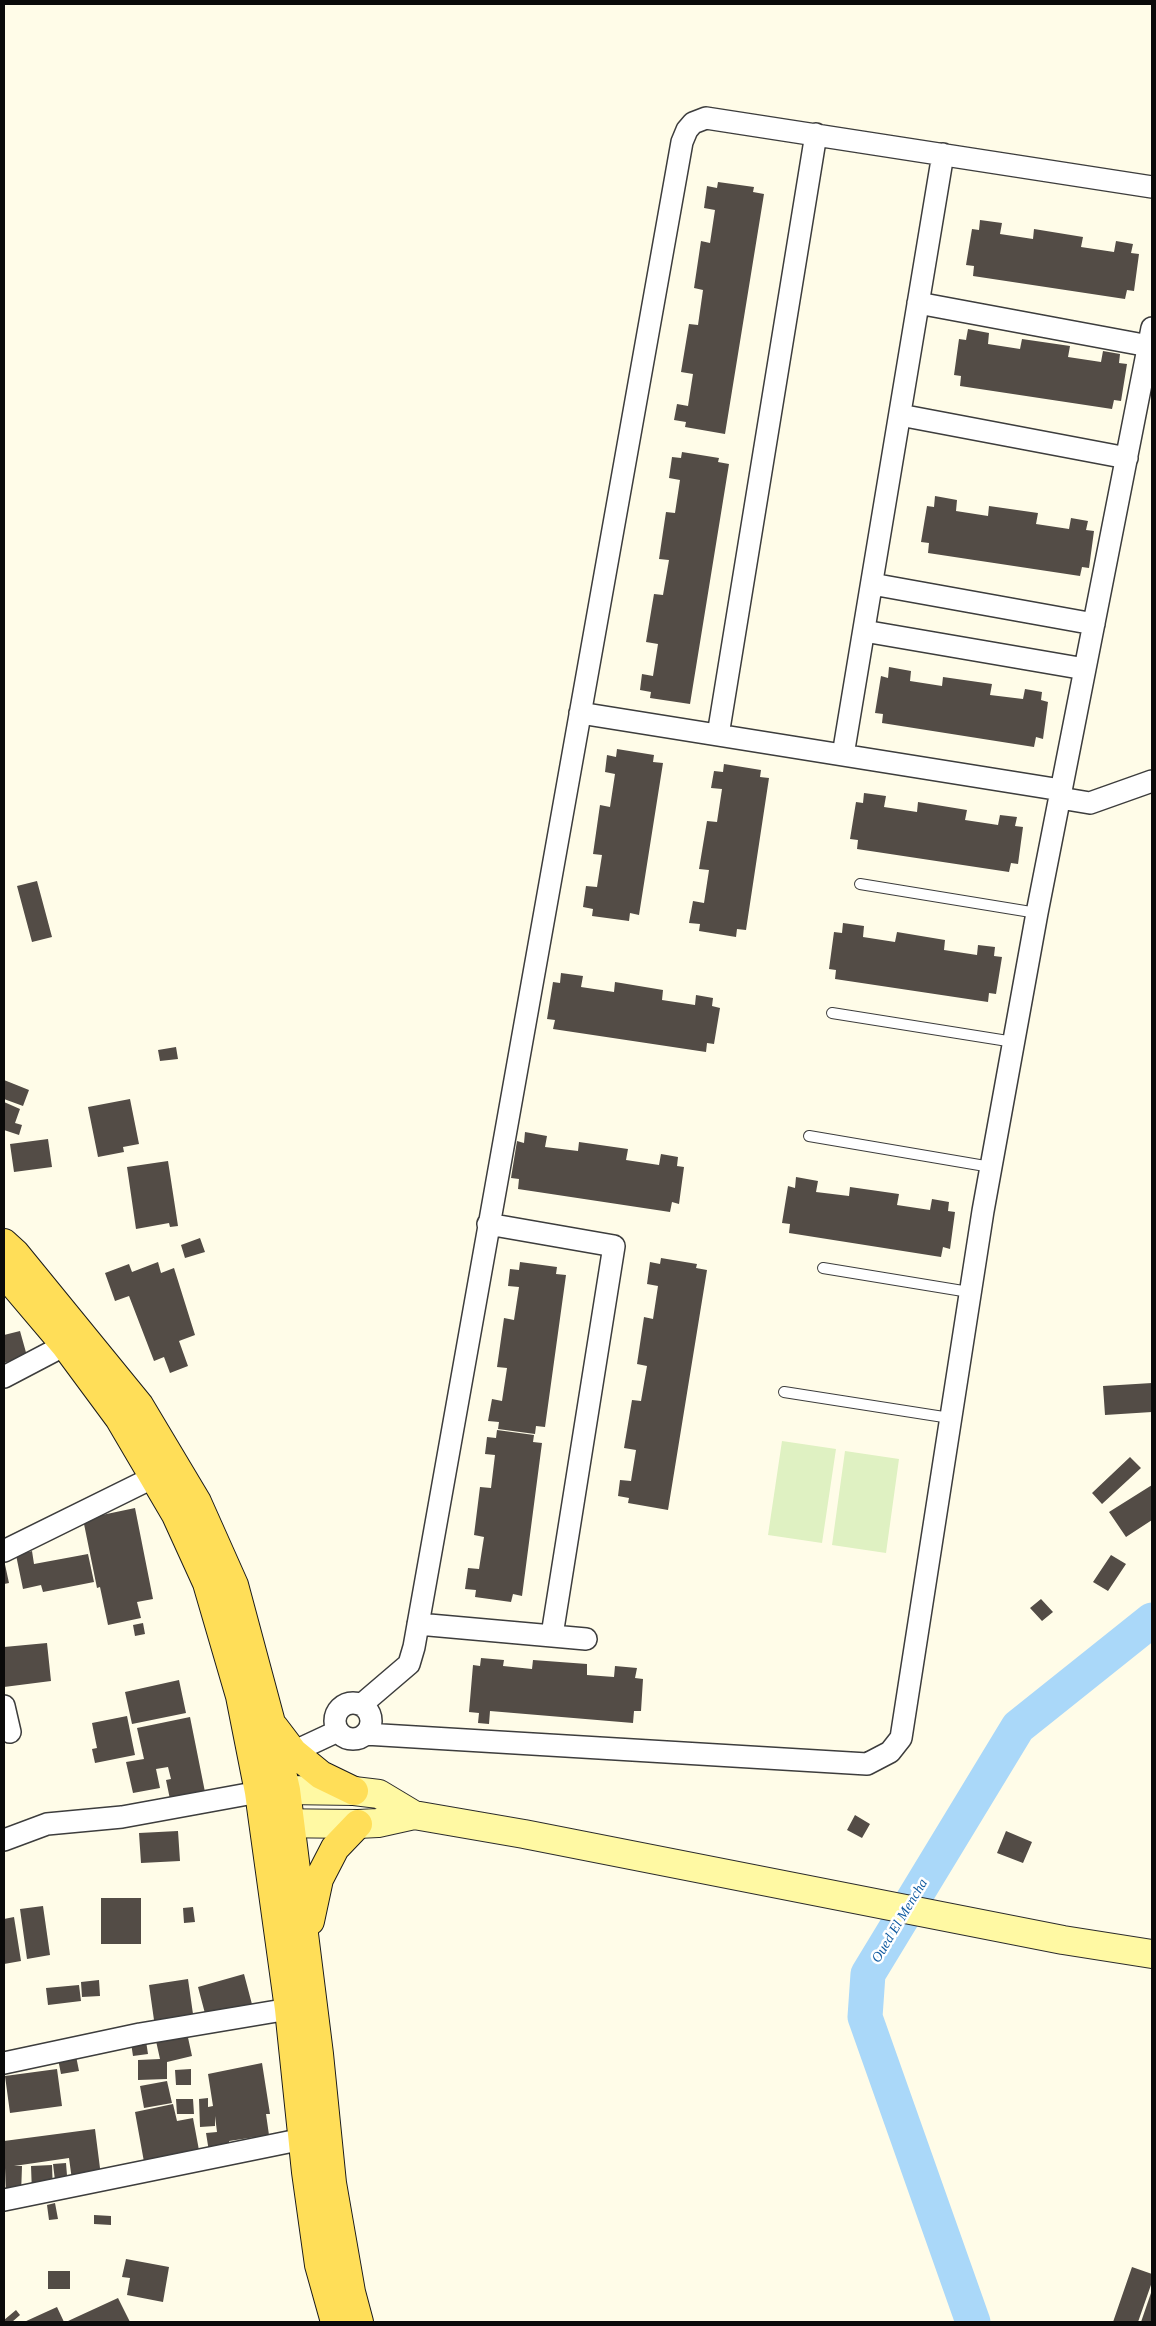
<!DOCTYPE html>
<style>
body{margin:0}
#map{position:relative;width:1156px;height:2326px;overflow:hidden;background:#fffce8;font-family:"Times New Roman",serif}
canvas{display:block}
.frame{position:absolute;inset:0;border:5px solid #0a0a0a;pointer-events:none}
</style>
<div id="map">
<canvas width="1156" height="2326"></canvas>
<div class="frame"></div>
</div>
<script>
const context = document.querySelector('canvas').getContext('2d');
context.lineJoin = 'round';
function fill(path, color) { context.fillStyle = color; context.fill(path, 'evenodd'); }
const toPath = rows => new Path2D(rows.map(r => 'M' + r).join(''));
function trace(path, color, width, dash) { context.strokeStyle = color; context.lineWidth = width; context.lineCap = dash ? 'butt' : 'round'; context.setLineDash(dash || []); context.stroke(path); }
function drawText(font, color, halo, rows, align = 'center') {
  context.font = font + ' "Times New Roman",serif'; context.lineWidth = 5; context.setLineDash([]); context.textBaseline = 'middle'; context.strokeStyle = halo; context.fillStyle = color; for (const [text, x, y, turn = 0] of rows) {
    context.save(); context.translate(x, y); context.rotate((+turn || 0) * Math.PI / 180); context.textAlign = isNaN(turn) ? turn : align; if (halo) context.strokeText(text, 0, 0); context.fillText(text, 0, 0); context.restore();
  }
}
const pitch = toPath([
 [782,1441,836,1449,822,1543,768,1535],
 [845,1451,899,1459,886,1553,832,1545]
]);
const river = toPath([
 [973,2322,865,2017,868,1974,1018,1727,1152,1620]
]);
const building = toPath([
 [718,182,754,187,753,192,764,194,725,434,685,427,686,422,674,420,677,404,688,406,693,374,681,372,689,324,698,325,703,290,694,288,701,241,710,243,715,210,704,208,707,186,717,188],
 [980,220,1002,223,1000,234,1033,239,1034,229,1083,237,1081,247,1114,252,1116,241,1133,244,1131,253,1139,254,1134,291,1127,290,1125,299,973,276,974,266,966,265,972,229,979,230],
 [968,329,989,333,988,344,1020,349,1022,339,1070,346,1068,357,1101,362,1103,351,1120,354,1119,363,1127,364,1121,401,1114,400,1112,409,960,386,961,376,954,375,959,339,966,340],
 [682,452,719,458,718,462,729,464,690,704,650,698,651,692,640,690,642,674,653,676,658,644,646,642,654,594,663,595,669,560,659,559,666,512,675,513,680,480,669,478,672,457,681,458],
 [935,496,957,500,956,511,988,516,989,506,1038,513,1036,524,1069,529,1071,518,1088,521,1086,530,1094,531,1089,568,1082,567,1080,576,928,553,929,543,921,542,927,506,934,507],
 [889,667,911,671,910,681,942,686,943,677,992,684,990,695,1023,699,1025,689,1042,692,1041,700,1048,702,1043,739,1036,737,1034,747,882,723,883,714,875,713,881,676,888,678],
 [617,749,654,755,653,762,663,763,639,915,630,913,629,921,592,916,593,909,583,907,586,886,597,887,602,855,593,854,600,805,610,807,615,774,605,772,607,755,616,757],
 [724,764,761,770,760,777,769,778,746,930,737,929,736,937,699,931,700,924,689,923,693,901,704,903,709,870,699,869,707,821,717,822,722,789,711,788,714,771,723,772],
 [864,793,886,796,884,807,917,812,918,802,967,810,965,820,998,825,1000,815,1017,817,1015,826,1023,827,1018,864,1011,863,1009,872,857,849,858,840,850,839,856,802,863,803],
 [37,881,52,937,32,942,17,886],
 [843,923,864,926,863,937,895,942,897,932,945,940,944,950,977,955,978,945,995,947,994,956,1002,957,996,994,989,993,988,1002,835,979,836,970,829,969,834,932,842,933],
 [561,973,583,976,581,987,614,992,615,982,663,990,662,1000,695,1005,696,995,713,998,712,1006,720,1008,714,1044,707,1043,706,1052,553,1029,555,1020,547,1019,553,982,560,983],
 [176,1047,178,1059,160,1061,158,1050],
 [4,1080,29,1090,23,1106,4,1099],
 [130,1099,139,1144,123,1147,124,1152,98,1157,88,1107],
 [4,1102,20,1109,15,1123,22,1125,19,1135,4,1130],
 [525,1132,547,1136,545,1147,578,1151,579,1142,628,1149,626,1160,659,1165,661,1154,678,1157,677,1166,684,1167,679,1204,672,1202,670,1212,518,1189,519,1179,511,1178,517,1141,524,1143],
 [48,1139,52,1167,14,1172,10,1144],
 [168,1161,178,1226,170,1227,169,1223,136,1229,127,1167],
 [796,1177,818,1181,816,1192,849,1196,850,1187,899,1194,897,1205,930,1210,932,1199,949,1202,948,1211,955,1212,950,1249,943,1247,941,1257,789,1233,790,1224,782,1223,788,1186,795,1188],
 [200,1238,205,1252,185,1258,181,1245],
 [661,1258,697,1264,696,1268,707,1270,668,1510,628,1503,629,1498,618,1496,620,1480,631,1481,636,1450,624,1448,632,1400,641,1401,647,1366,637,1364,644,1317,653,1319,658,1286,647,1284,650,1262,660,1264],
 [158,1262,161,1273,174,1268,195,1335,179,1341,188,1366,170,1373,164,1357,154,1361,129,1296,115,1301,105,1273,129,1264,132,1272],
 [520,1262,557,1267,556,1274,566,1275,545,1427,536,1426,535,1434,498,1429,499,1422,488,1421,492,1399,502,1401,507,1368,497,1367,504,1318,514,1320,519,1287,508,1286,510,1269,519,1270],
 [20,1331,27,1356,4,1363,4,1335],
 [1152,1383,1152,1412,1105,1415,1103,1386],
 [497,1430,534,1435,533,1442,542,1443,522,1596,513,1594,511,1602,475,1597,476,1590,465,1589,468,1568,479,1569,484,1537,474,1535,480,1487,491,1488,495,1455,485,1454,487,1437,496,1438],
 [1130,1457,1141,1468,1102,1504,1092,1493],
 [1152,1485,1152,1520,1126,1537,1109,1512],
 [135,1508,153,1599,137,1602,141,1618,108,1625,100,1587,97,1588,83,1519],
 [32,1551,34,1564,88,1554,94,1582,43,1592,41,1585,23,1589,16,1555],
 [1111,1555,1126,1564,1108,1591,1093,1582],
 [4,1560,9,1583,4,1584],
 [1041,1599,1053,1612,1042,1621,1030,1608],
 [143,1623,145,1634,135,1636,133,1625],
 [47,1643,51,1681,4,1687,4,1647],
 [481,1658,504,1660,503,1666,532,1669,533,1660,587,1664,587,1675,614,1677,615,1666,637,1668,635,1678,643,1679,641,1711,634,1711,633,1723,490,1711,489,1724,478,1723,479,1713,469,1712,473,1665,480,1666],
 [179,1680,186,1713,132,1724,125,1692],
 [127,1716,135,1755,95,1763,92,1749,97,1748,92,1723],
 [190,1717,206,1797,171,1804,166,1780,171,1779,168,1767,156,1769,160,1788,133,1793,126,1762,144,1759,137,1728],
 [855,1815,870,1824,862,1838,847,1830],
 [178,1831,180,1861,141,1863,139,1833],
 [1006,1831,1032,1842,1023,1863,997,1853],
 [101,1898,141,1898,141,1944,101,1944],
 [43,1906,50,1955,27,1959,20,1909],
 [193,1907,195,1922,184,1923,183,1908],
 [14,1917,21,1961,4,1964,4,1919],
 [244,1974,253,2008,207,2021,198,1987],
 [188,1979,194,2021,155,2027,149,1985],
 [99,1980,100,1996,82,1997,81,1982],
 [79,1985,81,2001,48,2005,46,1988],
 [187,2033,192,2056,167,2062,167,2079,138,2080,138,2060,160,2059,156,2041],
 [146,2041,148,2054,133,2056,131,2043],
 [76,2056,79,2071,61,2074,58,2059],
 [262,2063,270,2114,266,2114,269,2135,229,2141,232,2155,210,2158,206,2133,217,2132,215,2116,215,2126,200,2127,199,2099,208,2098,208,2107,213,2106,208,2074],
 [57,2069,62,2106,10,2113,5,2076],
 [191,2069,191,2085,176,2085,175,2070],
 [167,2081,172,2103,144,2108,140,2086],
 [176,2099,193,2099,194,2114,177,2114],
 [173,2104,177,2121,193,2118,201,2161,146,2173,135,2112],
 [95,2129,101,2176,72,2180,69,2158,14,2166,22,2166,21,2195,6,2195,4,2141],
 [66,2163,68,2188,56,2189,53,2164],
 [52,2165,53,2192,32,2193,31,2166],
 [55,2203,58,2219,49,2220,47,2205],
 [94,2215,111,2216,111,2225,94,2224],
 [126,2259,169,2267,163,2302,127,2295,130,2278,122,2277],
 [1132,2267,1152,2274,1152,2282,1138,2322,1113,2322],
 [48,2271,70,2271,70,2289,48,2289],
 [1152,2290,1152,2322,1141,2322],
 [118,2298,130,2322,69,2322,68,2321],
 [57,2307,64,2322,24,2322],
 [16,2310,20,2315,12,2322,4,2322,4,2320]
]);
const service = toPath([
 [860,884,1037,913],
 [832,1013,1014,1042],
 [809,1136,991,1167],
 [823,1268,969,1292],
 [784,1392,950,1418]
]);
const minor = toPath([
 [918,303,1149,346],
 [900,415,1127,458],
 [872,584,1094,624],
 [864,631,1085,669],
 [580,713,1061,790],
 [718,735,816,134],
 [843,755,943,154],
 [1060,798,1090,803,1152,781],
 [488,1224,614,1246,552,1635],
 [4,1377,65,1345],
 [4,1551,154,1477],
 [418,1624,586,1639],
 '335 1721a18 18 0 1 1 36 0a18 18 0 1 1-36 0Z',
 [361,1705,409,1664,414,1647,682,142,687,130,693,123,706,118,1152,187],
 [4,1706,10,1732],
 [365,1734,867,1764,890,1752,901,1738,983,1211,1037,913,1152,328],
 [293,1752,338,1731],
 [4,1840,47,1824,122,1817,259,1792],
 [4,2063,140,2034,289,2009],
 [4,2200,303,2139]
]);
const secondary = toPath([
 [263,1792,286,1790,354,1791,379,1794,414,1815,524,1834,1063,1940,1152,1954],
 [266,1823,358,1824,378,1823,414,1815]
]);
const primary = toPath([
 [4,1243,15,1253,139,1405,197,1502,234,1585,271,1723,286,1790,319,2054,332,2183,351,2292,359,2322],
 [4,1273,65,1345,119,1418,176,1515,207,1583,240,1696,259,1792,289,2009,306,2172,319,2265,335,2322],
 [274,1727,293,1752,321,1775,354,1791],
 [310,1921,319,1879,335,1848,358,1824]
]);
const waterNames = [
 ["Oued El Mencha",900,1921,-59]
];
fill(pitch, '#dff1c2');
trace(river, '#aad8f9', 35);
fill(building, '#534c46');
trace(service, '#3d3d3d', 12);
trace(minor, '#3d3d3d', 24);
trace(secondary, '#2c2c2c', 30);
trace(primary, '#1b1b1b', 30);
trace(service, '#fff', 10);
trace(minor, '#fff', 21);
trace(secondary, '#fff9a3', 28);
trace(primary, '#ffde58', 28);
drawText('italic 14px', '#0f5aa0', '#fff', waterNames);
</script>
